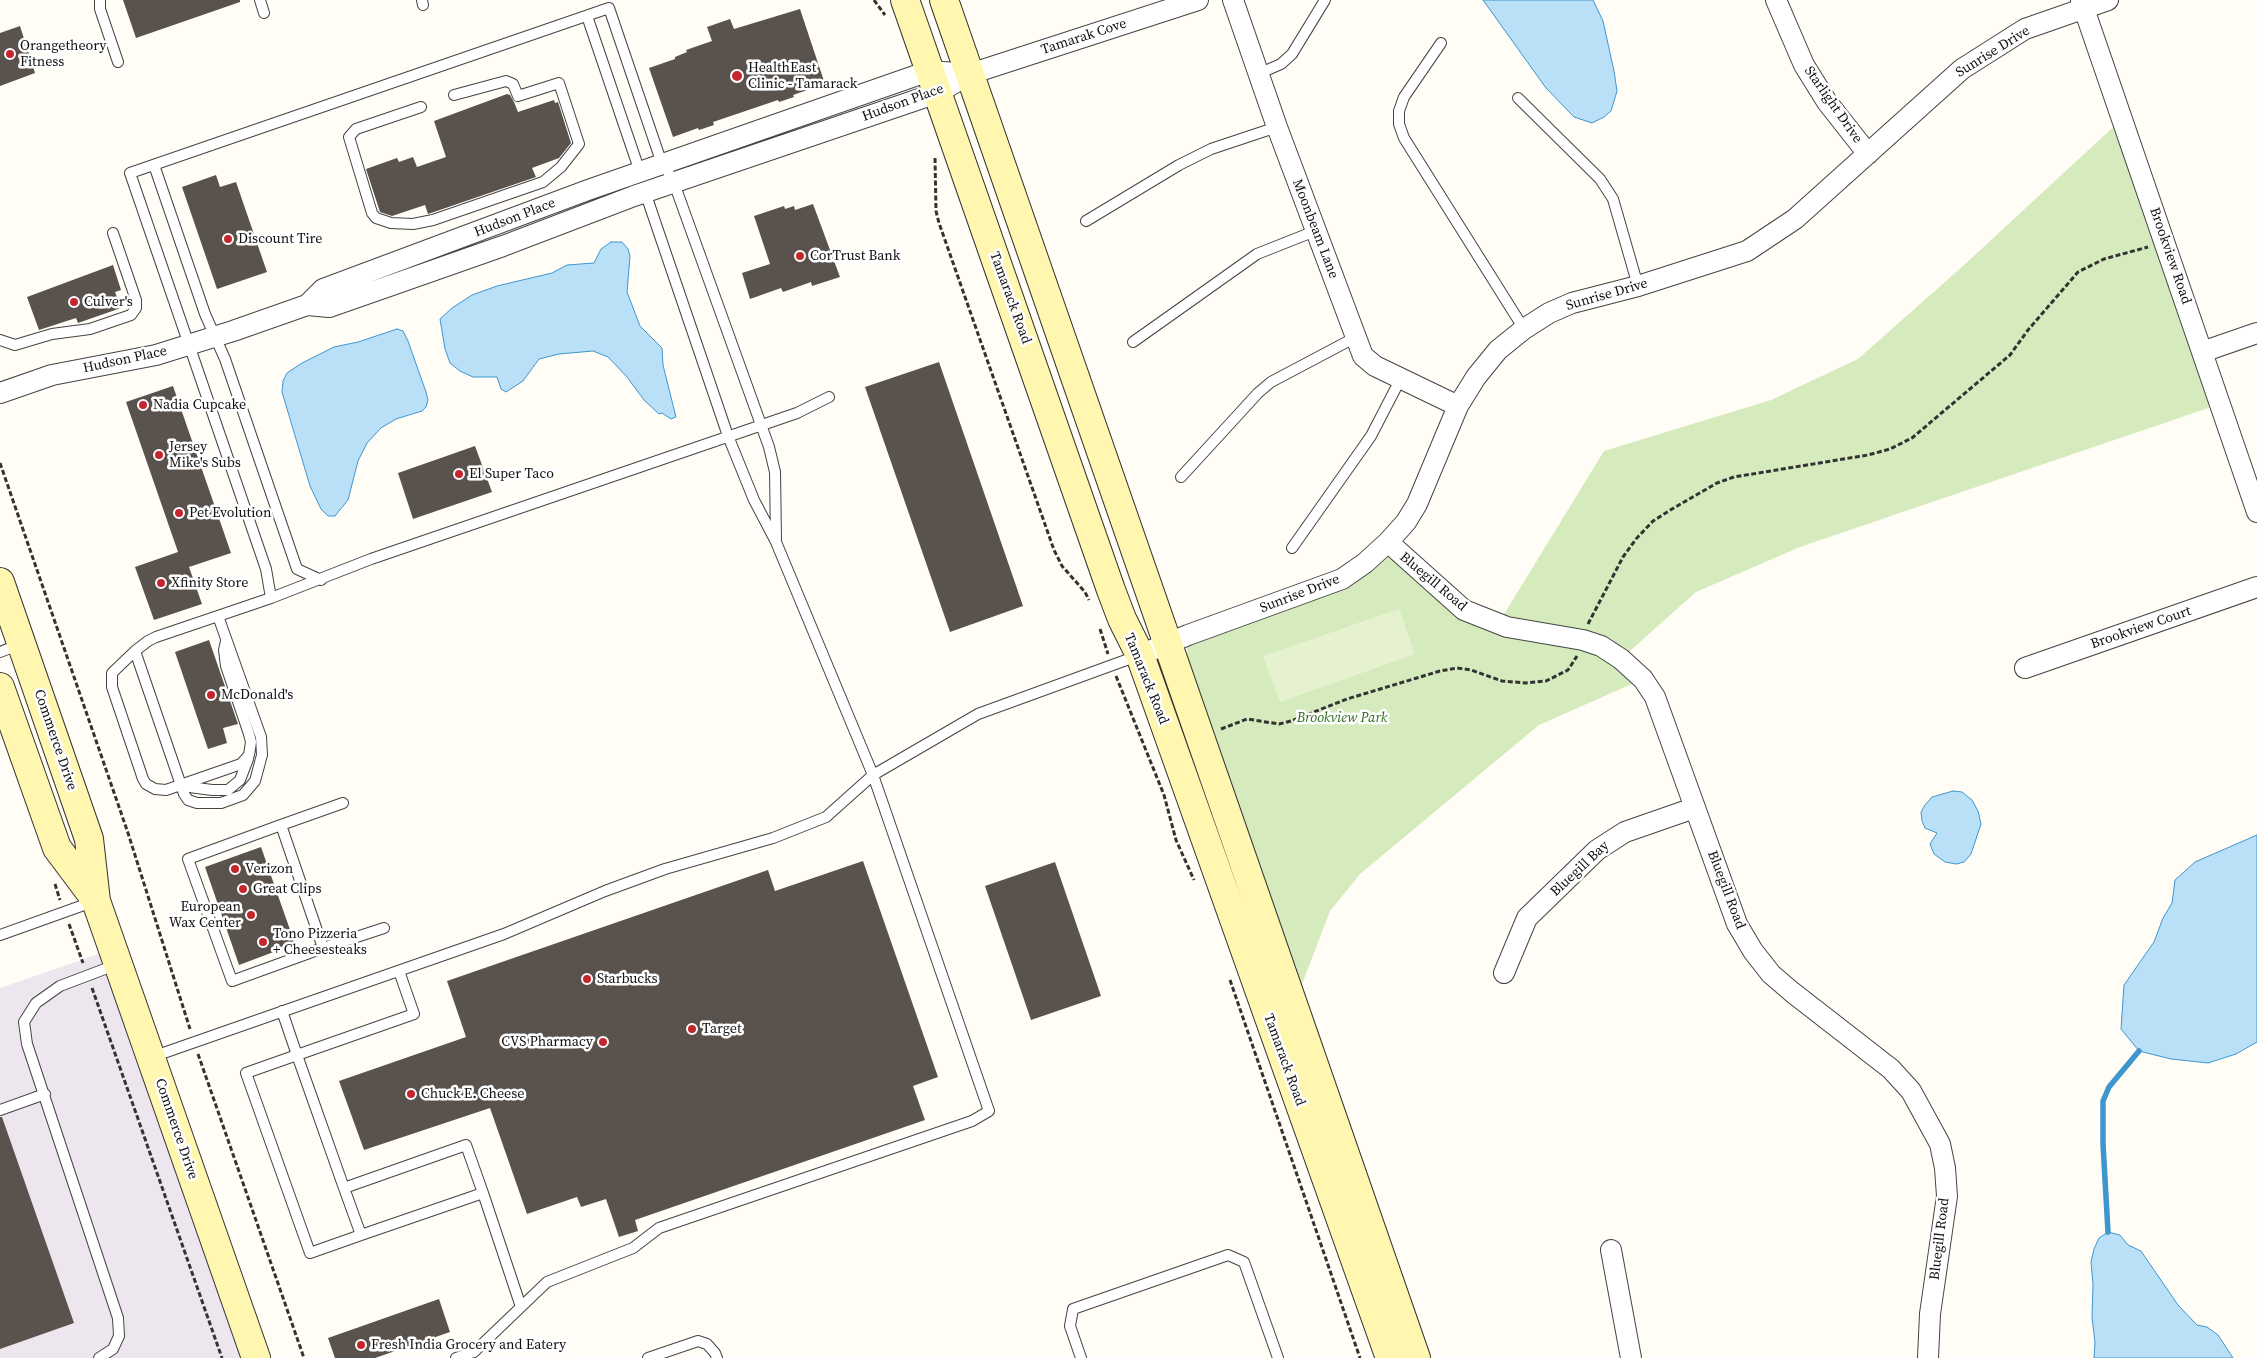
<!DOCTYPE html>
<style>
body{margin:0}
canvas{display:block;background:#fffdf5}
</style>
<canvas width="2257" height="1358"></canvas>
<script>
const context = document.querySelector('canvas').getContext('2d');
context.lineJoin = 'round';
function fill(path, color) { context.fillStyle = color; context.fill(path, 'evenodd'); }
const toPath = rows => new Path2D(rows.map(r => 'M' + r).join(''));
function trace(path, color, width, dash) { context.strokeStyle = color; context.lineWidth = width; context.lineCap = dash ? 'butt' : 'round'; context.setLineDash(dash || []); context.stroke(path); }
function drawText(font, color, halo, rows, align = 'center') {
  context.font = font + ' "Source Serif 4",serif'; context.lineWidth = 5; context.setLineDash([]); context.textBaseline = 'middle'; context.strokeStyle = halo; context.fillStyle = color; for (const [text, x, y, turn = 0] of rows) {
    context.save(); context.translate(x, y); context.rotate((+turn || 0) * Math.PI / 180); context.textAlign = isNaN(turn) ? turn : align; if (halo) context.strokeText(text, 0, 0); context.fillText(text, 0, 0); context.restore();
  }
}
const industrial = toPath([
 [113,949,256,1358,0,1358,0,988]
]);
const green = toPath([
 [2123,118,2220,404,1800,547,1696,592,1621,659,1643,679,1539,725,1360,874,1330,911,1299,992,1186,668,1188,635,1317,588,1388,542,1498,624,1604,451,1771,400,1858,359,1963,266]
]);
const pitch = toPath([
 [1399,609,1415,654,1280,702,1263,656]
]);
const water = toPath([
 [1483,0,1593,0,1603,21,1614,71,1617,91,1611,111,1604,117,1592,123,1574,117,1546,88,1483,0],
 [611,242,622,242,628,249,630,256,627,292,640,326,662,348,663,365,676,417,671,419,662,413,659,414,644,400,627,377,608,357,593,351,559,354,539,359,523,381,506,392,501,389,497,377,473,377,460,371,450,363,445,349,440,319,452,308,472,295,497,286,552,273,567,265,594,263,601,249,611,242],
 [397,329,403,331,408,341,426,392,428,400,426,407,422,411,396,419,381,428,367,443,358,461,348,500,335,516,328,516,321,509,310,486,282,392,283,381,287,373,302,363,334,347,358,342,397,329],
 [1953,791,1962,792,1972,800,1978,811,1981,824,1971,854,1964,862,1956,864,1945,862,1934,854,1930,844,1937,833,1925,828,1922,821,1921,812,1925,805,1932,797,1953,791],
 [2257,835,2257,1042,2236,1054,2208,1063,2171,1059,2139,1051,2121,1029,2124,985,2154,942,2163,918,2172,903,2175,880,2195,862,2257,835],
 [2108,1232,2120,1235,2128,1245,2141,1251,2178,1305,2197,1325,2207,1327,2218,1335,2233,1358,2094,1358,2095,1343,2092,1317,2093,1284,2091,1262,2094,1249,2099,1238,2108,1232]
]);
const stream = toPath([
 [2108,1232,2103,1144,2103,1101,2109,1087,2139,1051]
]);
const building = toPath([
 [123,0,240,0,240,2,136,38],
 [800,9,825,84,793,95,794,97,779,102,778,100,713,122,714,125,699,130,698,128,673,137,649,68,675,59,675,57,687,52,686,50,712,41,707,27,730,19,734,29],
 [20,26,35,73,0,86,0,33],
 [507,94,510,95,514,102,518,112,554,100,555,103,558,102,571,143,559,158,532,168,536,177,431,213,428,214,425,205,392,216,380,212,366,169,397,158,399,162,413,157,417,167,446,157,434,121],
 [216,175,220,187,236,182,267,272,217,289,182,187],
 [813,204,840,277,812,286,811,282,783,292,781,288,750,299,742,273,770,264,754,216,784,206,785,209,794,206,795,210],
 [113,265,121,290,115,292,121,308,78,323,76,318,39,330,27,297],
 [939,362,1023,606,950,632,865,387],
 [173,386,231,553,189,567,202,604,154,620,135,567,178,552,126,402],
 [475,446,492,492,413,519,398,473],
 [209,640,238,724,223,728,227,743,208,749,175,652],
 [261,847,295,944,239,965,205,867],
 [863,861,938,1077,913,1086,925,1120,635,1220,638,1231,619,1237,606,1199,581,1207,577,1197,527,1214,490,1108,364,1150,339,1081,466,1037,447,981,768,870,775,891],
 [1055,862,1101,996,1031,1020,985,886],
 [0,1117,2,1117,74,1323,0,1349],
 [439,1299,450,1332,375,1358,335,1358,328,1338]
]);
const path = toPath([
 [874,0,885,15],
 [935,158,936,211,939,223,1054,550,1062,566,1085,592,1089,600],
 [0,463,128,833,190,1029],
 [1588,624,1623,557,1636,539,1653,521,1672,509,1717,483,1734,477,1868,455,1890,449,1912,438,2010,355,2028,330,2078,272,2104,259,2148,247],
 [1100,629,1108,654],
 [1116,676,1164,795,1176,840,1194,880],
 [1221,729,1247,719,1279,724,1291,721,1347,699,1440,671,1457,668,1471,670,1502,681,1526,683,1546,681,1568,670,1577,656],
 [55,884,60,900],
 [69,924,83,963],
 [1230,980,1360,1358],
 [92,988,222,1358],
 [198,1054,304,1358]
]);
const lane = toPath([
 [100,0,100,9,118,62],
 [260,0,264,13],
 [422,0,423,5],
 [587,16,641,175],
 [1441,43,1404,97,1399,111,1399,124,1404,138,1524,329],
 [1258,74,1281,64,1292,54,1325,0],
 [1518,98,1600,179,1613,199,1638,286],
 [421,107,356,129,349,137,372,213,376,218,391,223,413,224,433,220,543,182,561,167,579,144,559,83,518,96,513,84,506,81,454,95],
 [154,165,205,314,225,359,297,569,321,580],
 [1086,221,1179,165,1211,149,1277,127],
 [0,340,15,345,52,334,90,329,131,315,136,308,136,300,113,233],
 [1133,342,1257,254,1315,231],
 [1181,477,1258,393,1271,382,1356,337],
 [1292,548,1371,436,1401,378],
 [271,598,266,569,130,173,609,8,659,155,674,183,769,447,775,472,776,539],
 [218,616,261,737,262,755,255,781,243,795,221,803,197,803,188,800,184,794,135,651,148,641,156,637,271,598,371,559,797,413,829,397],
 [135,651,112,673,112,687,143,779,146,784,155,789,166,790,241,764,249,755,251,742,249,734,226,666,224,650,226,641],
 [0,652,21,644],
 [182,786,212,790,228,790,240,780,248,759],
 [343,803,281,825,323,948,384,928],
 [281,825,188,859,232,981,323,948],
 [0,935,95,901],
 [282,1011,297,1055,344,1188,361,1235,310,1253,246,1073,297,1055,414,1014,399,971],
 [152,1057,504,934,605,891,665,869,773,838,826,817,873,775,978,714,1140,655],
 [0,1110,45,1094],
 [344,1188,466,1145,483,1193,361,1235],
 [483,1193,521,1307],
 [99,1358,113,1349,119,1336,118,1318,27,1044,24,1022,36,1003,60,986,118,964],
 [456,1358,474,1352,547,1282,633,1248,659,1228,972,1121,989,1111,873,775,776,542,754,500,728,436,644,189],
 [648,1358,698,1341,707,1344,715,1353,717,1358],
 [1081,1358,1070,1326,1073,1309,1228,1255,1244,1262,1278,1358]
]);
const street = toPath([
 [1233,0,1277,127,1363,356,1375,366,1458,406],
 [1776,0,1804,65,1827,102,1868,154],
 [2081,0,2257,512],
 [307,305,329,307,392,285,503,246,634,196,937,93,970,74,1198,0],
 [2202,352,2257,333],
 [0,393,52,375,156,355,233,331,307,305,323,289,588,190,929,71,970,74],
 [1388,542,1464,610,1507,627,1583,640,1601,646,1621,659,1643,679,1655,697,1737,924,1753,951,1771,974,1792,992,1891,1069,1911,1091,1940,1144,1945,1168,1947,1196,1930,1314,1928,1358],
 [1140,655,1188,635,1342,579,1365,563,1388,542,1406,522,1417,504,1458,406,1476,377,1498,350,1524,329,1549,313,1572,303,1638,286,1747,251,1795,219,1962,69,2025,29,2108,0],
 [2025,668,2257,587],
 [1504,973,1527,918,1597,850,1625,832,1694,808],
 [1611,1250,1631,1358]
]);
const secondary = toPath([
 [905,0,1111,590,1122,619,1140,655,1390,1358],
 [944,0,1416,1358],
 [0,582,89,839,96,901,256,1358],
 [0,687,57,848,96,900]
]);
const markers = [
 [10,54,5,"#c4262e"],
 [737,76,6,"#c4262e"],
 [228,239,5,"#c4262e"],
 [800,256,5,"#c4262e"],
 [74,302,5,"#c4262e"],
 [143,405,5,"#c4262e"],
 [159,455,5,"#c4262e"],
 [459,474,5,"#c4262e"],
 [179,513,5,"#c4262e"],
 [161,583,5,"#c4262e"],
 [211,695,5,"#c4262e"],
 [235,869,5,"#c4262e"],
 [243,889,5,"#c4262e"],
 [251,915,5,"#c4262e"],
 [263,942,5,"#c4262e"],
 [587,979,5,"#c4262e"],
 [692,1029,5,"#c4262e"],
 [603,1042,5,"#c4262e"],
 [411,1094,5,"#c4262e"],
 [361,1345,5,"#c4262e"]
];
const streetNames = [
 ["Tamarak Cove",1084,37,-18],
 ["Sunrise Drive",1993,52,-32],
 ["Hudson Place",903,103,-20],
 ["Starlight Drive",1833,105,55],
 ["Hudson Place",515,218,-21],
 ["Moonbeam Lane",1315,229,69],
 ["Brookview Road",2170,256,71],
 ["Sunrise Drive",1607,295,-16],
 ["Tamarack Road",1010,298,70],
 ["Hudson Place",125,360,-12],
 ["Bluegill Road",1433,582,40],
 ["Sunrise Drive",1300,594,-21],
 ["Brookview Court",2141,628,-19],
 ["Tamarack Road",1146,679,68],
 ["Commerce Drive",55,740,71],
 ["Bluegill Bay",1580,869,-43],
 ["Bluegill Road",1726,890,69],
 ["Tamarack Road",1284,1060,70],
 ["Commerce Drive",176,1129,71],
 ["Bluegill Road",1940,1239,-83]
];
const poiNames = [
 ["Orangetheory",20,46],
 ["Fitness",20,62],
 ["HealthEast",748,68],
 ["Clinic - Tamarack",748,84],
 ["Discount Tire",238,239],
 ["CorTrust Bank",810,256],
 ["Culver's",84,302],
 ["Nadia Cupcake",153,405],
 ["Jersey",169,447],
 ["Mike's Subs",169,463],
 ["El Super Taco",469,474],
 ["Pet Evolution",189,513],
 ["Xfinity Store",171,583],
 ["McDonald's",221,695],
 ["Verizon",245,869],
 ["Great Clips",253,889],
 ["European",241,907,"right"],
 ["Wax Center",241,923,"right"],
 ["Tono Pizzeria",273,934],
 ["+ Cheesesteaks",273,950],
 ["Starbucks",597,979],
 ["Target",702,1029],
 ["CVS Pharmacy",593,1042,"right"],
 ["Chuck E. Cheese",421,1094],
 ["Fresh India Grocery and Eatery",371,1345]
];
const parkNames = [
 ["Brookview Park",1342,718]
];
fill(industrial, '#eee6ef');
fill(green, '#d5ebbd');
fill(pitch, '#e6f2cf');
fill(water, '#b9e0f7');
trace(water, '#3f96cf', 1);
trace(stream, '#3f96cf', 5.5);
fill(building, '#5a524d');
trace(lane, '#444', 12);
trace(street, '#444', 22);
trace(secondary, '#333', 30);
trace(path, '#333', 3, [5, 2.5]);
trace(lane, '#fff', 10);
trace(street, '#fff', 20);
trace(secondary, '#fff6b0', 28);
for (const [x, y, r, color] of markers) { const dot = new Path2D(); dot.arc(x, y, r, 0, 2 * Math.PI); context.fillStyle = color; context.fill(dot); trace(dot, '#fff', 2); }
drawText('14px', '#111', '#fff', streetNames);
drawText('14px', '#111', '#fff', poiNames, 'left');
drawText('italic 14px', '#2f6b1f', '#fff', parkNames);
</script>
